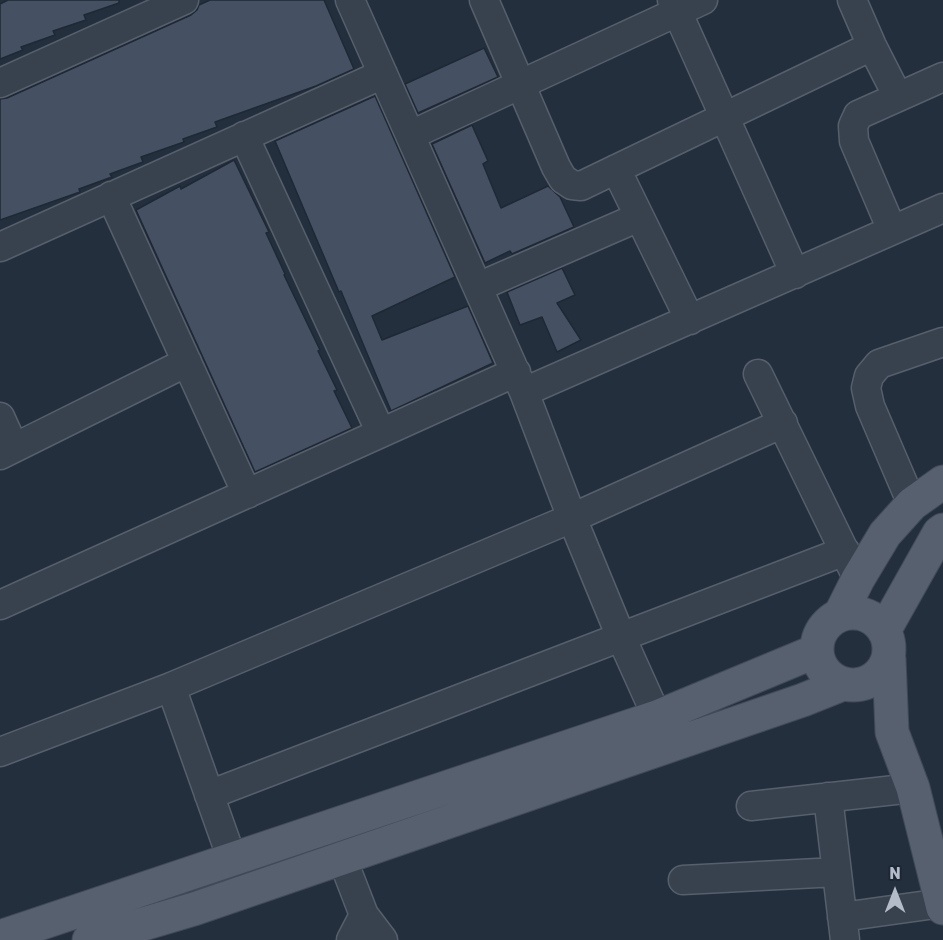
<!DOCTYPE html>
<style>
body{margin:0}
#map{position:relative;width:943px;height:940px;overflow:hidden;background:#242f3e;font-family:Rubik,sans-serif}
canvas{display:block}
.north{position:absolute;left:865px;top:862px;width:60px;height:60px;-webkit-text-stroke:4px #1d2633;paint-order:stroke;rotate:0deg;font-size:16px;font-weight:700;line-height:24px;text-align:center;color:#b4bcc9}
.north::after{content:'';display:block;margin:auto;width:21px;height:27px;background:#b4bcc9;clip-path:polygon(50% 0,100% 100%,50% 72%,0 100%)}
</style>
<div id="map">
<canvas width="943" height="940"></canvas>
<div class="north">N</div>
</div>
<script>
const context = document.querySelector('canvas').getContext('2d');
context.lineJoin = 'round';
function fill(path, color) { context.fillStyle = color; context.fill(path, 'evenodd'); }
const toPath = rows => new Path2D(rows.map(r => 'M' + r).join(''));
function trace(path, color, width, dash) { context.strokeStyle = color; context.lineWidth = width; context.lineCap = dash ? 'butt' : 'round'; context.setLineDash(dash || []); context.stroke(path); }
const building = toPath([
 [8,0,119,0,119,3,84,15,86,20,53,31,55,35,21,47,23,50,0,59,0,4,8,0],
 [210,0,324,0,354,69,316,86,215,122,217,127,183,139,184,142,141,157,143,162,110,174,112,177,79,189,80,192,0,220,0,99,7,98,191,15,197,10,199,5,210,0],
 [484,48,498,77,418,113,405,84,484,48],
 [375,96,455,277,372,316,382,340,468,306,493,363,391,411,341,291,339,292,275,141,375,96],
 [472,125,488,161,483,164,501,208,548,186,560,197,574,227,512,254,510,251,485,263,432,144,472,125],
 [234,160,269,232,266,233,285,274,284,275,320,350,318,351,337,390,334,391,352,428,255,472,136,210,180,186,181,189,234,160],
 [562,268,575,295,557,303,581,340,557,352,542,317,520,325,507,292,562,268]
]);
const minor = toPath([
 [350,0,524,392,572,518,621,637,657,717],
 [484,0,556,167,563,179,572,185,581,186,872,46],
 [672,0,795,274],
 [852,0,872,46,898,97],
 [0,83,184,0],
 [411,135,703,0],
 [244,136,381,433],
 [616,169,690,320],
 [111,196,247,494],
 [892,230,854,141,853,126,858,115,943,77],
 [0,247,383,74],
 [478,287,639,217],
 [758,374,853,569],
 [524,392,943,208],
 [0,417,14,448],
 [0,455,187,362],
 [912,504,870,406,866,388,869,376,879,364,943,342],
 [0,605,516,372],
 [171,687,232,859],
 [0,752,171,687,572,518,783,423],
 [209,795,845,551],
 [828,797,845,940],
 [751,806,913,788],
 [342,858,364,915,383,940],
 [683,880,837,872],
 [842,917,942,903],
 [351,940,364,915]
]);
const major = toPath([
 '817 649a36 36 0 1 1 72 0a36 36 0 1 1-72 0Z',
 [840,615,858,579,885,534,912,504,943,482],
 [884,631,939,533,943,530],
 [889,659,892,732,913,788,943,908],
 [0,937,657,717,816,651],
 [89,940,194,909,803,700,843,684]
]);
fill(building, '#455162');
trace(building, '#1f2835', 1.5);
trace(minor, '#565f6c', 31);
trace(major, '#414a57', 35);
trace(minor, '#38414e', 28);
trace(major, '#56606e', 33);
</script>
